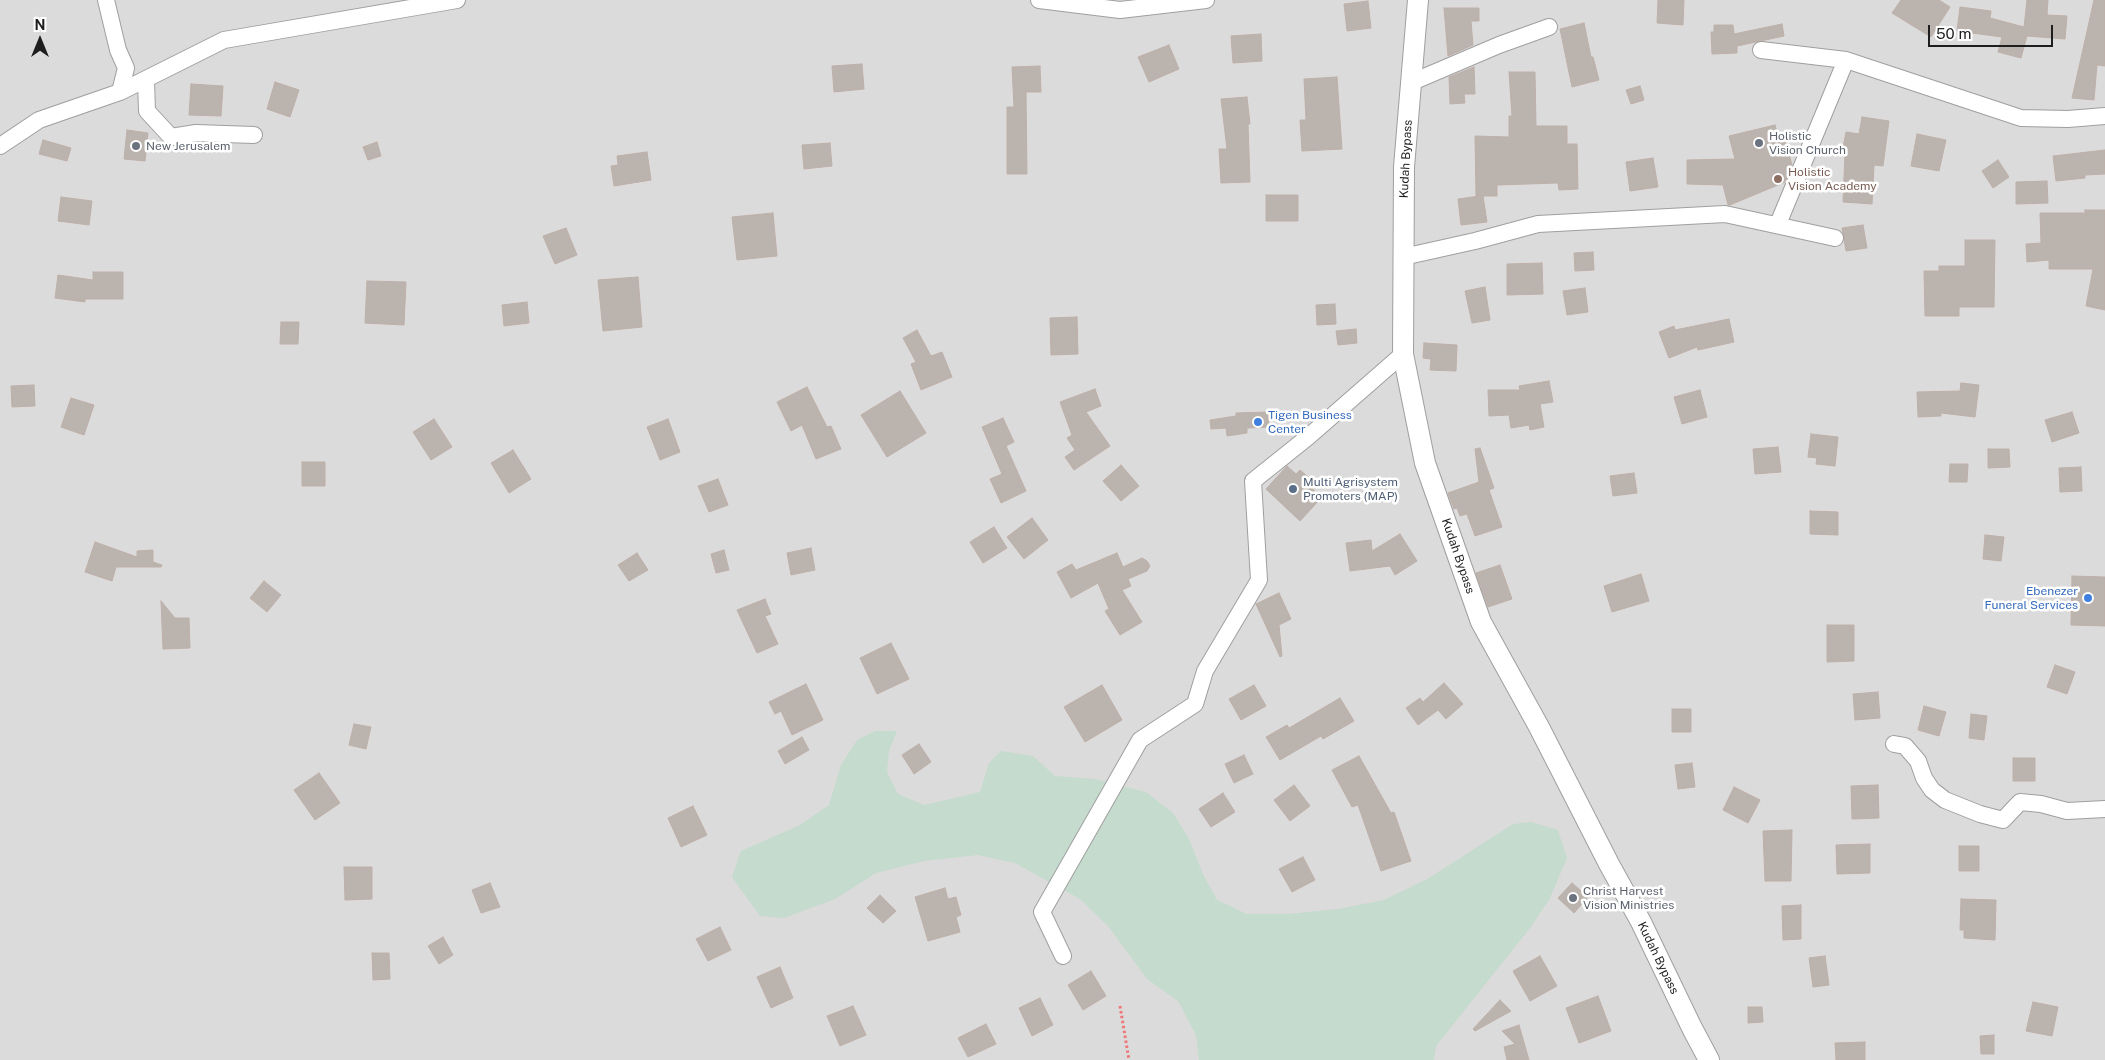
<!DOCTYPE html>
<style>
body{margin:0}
#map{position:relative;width:2105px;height:1060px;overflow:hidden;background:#eeeae5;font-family:"Public Sans",sans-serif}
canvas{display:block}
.north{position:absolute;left:15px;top:15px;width:50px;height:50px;-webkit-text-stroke:4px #fff;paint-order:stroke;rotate:0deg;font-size:14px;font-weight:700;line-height:20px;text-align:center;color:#1e1e1e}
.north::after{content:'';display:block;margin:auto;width:18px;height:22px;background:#1e1e1e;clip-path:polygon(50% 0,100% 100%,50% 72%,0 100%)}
.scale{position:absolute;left:1928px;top:25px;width:125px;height:22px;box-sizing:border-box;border:2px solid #1e1e1e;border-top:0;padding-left:6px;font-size:15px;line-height:18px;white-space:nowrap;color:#1e1e1e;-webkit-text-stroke:4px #fff;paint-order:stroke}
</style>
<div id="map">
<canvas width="2105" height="1060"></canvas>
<div class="north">N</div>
<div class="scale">50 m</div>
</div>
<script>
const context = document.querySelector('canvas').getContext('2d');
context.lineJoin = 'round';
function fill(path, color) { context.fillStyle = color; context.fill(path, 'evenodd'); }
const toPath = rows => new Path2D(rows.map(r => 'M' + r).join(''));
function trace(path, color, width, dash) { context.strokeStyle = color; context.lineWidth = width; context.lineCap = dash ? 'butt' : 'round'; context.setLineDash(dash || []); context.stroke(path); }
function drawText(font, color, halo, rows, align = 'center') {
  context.font = font + ' "Public Sans",sans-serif'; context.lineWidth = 5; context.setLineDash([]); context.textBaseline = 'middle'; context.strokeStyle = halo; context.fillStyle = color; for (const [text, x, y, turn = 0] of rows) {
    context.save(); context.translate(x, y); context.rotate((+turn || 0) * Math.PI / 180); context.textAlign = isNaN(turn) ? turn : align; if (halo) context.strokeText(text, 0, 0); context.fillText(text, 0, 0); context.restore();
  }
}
const residential = toPath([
 [0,0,2105,0,2105,1060,0,1060]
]);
const wetland = toPath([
 [875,731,897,731,889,751,887,772,898,794,924,805,980,792,989,763,1001,751,1033,756,1055,776,1095,779,1146,792,1173,813,1188,837,1203,874,1217,900,1247,914,1288,914,1338,909,1384,900,1429,878,1513,824,1531,822,1558,830,1567,858,1549,900,1530,928,1436,1046,1434,1060,1199,1060,1196,1035,1178,1001,1147,979,1108,926,1080,899,1015,863,978,855,924,861,876,873,835,899,784,918,760,916,732,877,741,851,800,825,829,805,841,765,857,740]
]);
const building = toPath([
 [1658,0,1684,0,1683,25,1657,23,1658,0],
 [1901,0,1939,0,1950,7,1931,37,1892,13,1901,0],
 [2027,0,2048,0,2047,15,2067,16,2065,39,2027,36,2021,58,1998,52,2002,37,1957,31,1960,7,1991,11,1990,18,2024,27,2027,0],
 [2094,0,2105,0,2105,66,2097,65,2094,100,2072,98,2094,0],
 [1368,1,1371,28,1347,31,1344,4,1368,1],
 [1444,8,1479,8,1479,21,1471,21,1473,45,1448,56,1444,8],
 [1584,23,1591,57,1593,57,1599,80,1572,87,1560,29,1584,23],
 [1782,24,1784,36,1737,46,1737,53,1712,54,1711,32,1714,32,1714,25,1733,25,1734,34,1782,24],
 [1261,34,1262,61,1233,63,1231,36,1261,34],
 [1169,45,1179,69,1149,82,1138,57,1169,45],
 [862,64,864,89,834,92,832,66,862,64],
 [1040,66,1041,92,1026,92,1027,174,1007,174,1007,107,1014,107,1012,67,1040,66],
 [1474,67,1475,94,1464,94,1465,103,1450,104,1449,77,1474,67],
 [1509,72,1535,72,1536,126,1567,126,1567,144,1577,144,1578,189,1559,190,1558,183,1497,185,1497,196,1483,196,1487,222,1461,225,1458,199,1480,196,1476,196,1475,136,1509,137,1509,116,1512,116,1509,72],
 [1337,77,1342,149,1302,151,1300,120,1306,120,1304,79,1337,77],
 [275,82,299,90,290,117,267,109,275,82],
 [191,84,223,86,221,116,189,115,191,84],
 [1640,86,1644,100,1631,104,1626,90,1640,86],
 [1247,97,1250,124,1248,124,1250,182,1221,183,1219,149,1227,149,1221,99,1247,97],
 [1862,117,1889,121,1883,166,1874,165,1872,204,1843,202,1845,153,1842,153,1846,132,1859,134,1862,117],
 [1775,125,1778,135,1783,133,1792,165,1785,182,1730,205,1728,205,1723,185,1687,184,1687,160,1735,159,1729,136,1775,125],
 [127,130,148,133,145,161,124,159,127,130],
 [1917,134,1946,140,1939,171,1911,166,1917,134],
 [43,140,71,148,67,161,39,154,43,140],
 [377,142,381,156,368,160,363,147,377,142],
 [830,143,832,166,804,169,802,145,830,143],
 [2105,150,2105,174,2085,175,2085,178,2056,181,2053,156,2105,150],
 [647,152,651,180,614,186,611,166,618,165,617,156,647,152],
 [1653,158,1658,187,1630,191,1626,162,1653,158],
 [1998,160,2009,177,1993,188,1982,171,1998,160],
 [2047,181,2048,203,2016,204,2016,182,2047,181],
 [1266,195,1298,195,1298,221,1266,221,1266,195],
 [61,197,92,201,89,225,58,221,61,197],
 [2085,210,2105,210,2105,310,2086,306,2093,269,2049,269,2049,260,2027,262,2026,244,2041,243,2040,213,2085,213,2085,210],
 [773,213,777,256,737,260,732,217,773,213],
 [1863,225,1867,248,1846,251,1842,228,1863,225],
 [566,228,577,255,555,264,543,236,566,228],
 [1965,240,1995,240,1994,307,1959,307,1959,316,1925,316,1924,271,1939,271,1939,266,1965,266,1965,240],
 [1593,252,1594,270,1575,271,1574,253,1593,252],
 [1542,263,1543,294,1507,295,1507,264,1542,263],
 [93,272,123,272,123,299,85,299,85,302,55,298,58,275,93,280,93,272],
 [638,277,642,327,603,331,598,280,638,277],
 [367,281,406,282,404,325,365,323,367,281],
 [1485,287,1490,320,1472,323,1465,291,1485,287],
 [1585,288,1588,312,1567,315,1563,291,1585,288],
 [527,302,529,323,504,326,502,305,527,302],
 [1335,304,1336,324,1317,325,1316,305,1335,304],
 [1077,317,1078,354,1051,355,1050,318,1077,317],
 [1729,319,1734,342,1698,350,1697,347,1669,358,1659,332,1674,326,1675,330,1729,319],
 [281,322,299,322,298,344,280,344,281,322],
 [1356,329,1357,343,1338,345,1336,331,1356,329],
 [917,330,931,356,942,352,952,377,921,390,911,364,916,362,903,338,917,330],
 [1424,343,1457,345,1456,371,1430,370,1431,359,1423,358,1424,343],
 [1549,381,1553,402,1540,404,1544,427,1530,430,1529,425,1511,428,1509,415,1489,416,1488,390,1520,390,1519,386,1549,381],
 [1961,383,1979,385,1975,417,1941,413,1941,416,1918,417,1917,392,1960,391,1961,383],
 [34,385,35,406,12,407,11,386,34,385],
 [807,387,827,427,831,426,841,449,816,459,802,425,791,431,777,402,807,387],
 [1095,389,1101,406,1086,412,1110,446,1074,470,1065,457,1075,450,1067,438,1072,435,1060,402,1095,389],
 [1700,390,1707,417,1682,424,1674,397,1700,390],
 [900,391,926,433,887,457,861,415,900,391],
 [71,398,94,405,84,435,61,427,71,398],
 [1268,412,1269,427,1247,428,1247,433,1227,436,1226,428,1211,429,1210,420,1236,416,1236,413,1268,412],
 [2072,412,2079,433,2052,442,2045,420,2072,412],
 [1003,418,1014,442,1006,446,1026,491,1001,503,990,479,1002,474,982,427,1003,418],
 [434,419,452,447,431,460,413,432,434,419],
 [668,419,680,452,660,460,647,427,668,419],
 [1811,434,1838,437,1835,466,1816,464,1817,458,1808,457,1811,434],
 [1778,447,1781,472,1755,474,1753,449,1778,447],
 [1480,448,1494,488,1489,490,1502,527,1475,536,1467,514,1460,516,1457,508,1454,509,1448,493,1479,482,1475,449,1480,448],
 [1988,449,2009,449,2010,467,1988,468,1988,449],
 [513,450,531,479,509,493,491,463,513,450],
 [302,462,325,462,325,486,302,486,302,462],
 [1950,464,1968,464,1967,482,1949,482,1950,464],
 [1121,465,1139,486,1121,501,1103,481,1121,465],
 [1287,466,1296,474,1300,470,1313,481,1309,486,1322,497,1300,521,1266,489,1287,466],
 [2081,467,2082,491,2060,492,2059,468,2081,467],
 [1634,473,1637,493,1613,496,1610,476,1634,473],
 [718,479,728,505,709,512,698,486,718,479],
 [1810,511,1838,512,1838,535,1810,534,1810,511],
 [1032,518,1048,540,1024,559,1007,537,1032,518],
 [994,527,1007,548,983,563,970,542,994,527],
 [1400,534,1417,561,1395,575,1390,566,1350,571,1346,543,1371,540,1372,551,1400,534],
 [1985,535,2004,537,2001,561,1983,559,1985,535],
 [95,542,137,557,137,551,153,550,153,562,162,565,161,567,116,567,112,581,85,572,95,542],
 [811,548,815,570,791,575,787,553,811,548],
 [724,550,729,570,716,573,711,554,724,550],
 [637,553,648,570,629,581,618,565,637,553],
 [1117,553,1123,567,1142,558,1147,561,1150,566,1147,571,1128,579,1131,586,1122,590,1142,622,1120,635,1105,611,1109,609,1098,583,1071,598,1057,572,1072,564,1076,570,1117,553],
 [1500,565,1512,599,1488,607,1476,573,1500,565],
 [1641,574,1649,601,1612,612,1604,586,1641,574],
 [2072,576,2105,577,2105,626,2071,625,2072,576],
 [264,581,281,595,267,612,250,598,264,581],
 [1279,593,1291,619,1279,625,1282,656,1280,657,1256,604,1279,593],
 [765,599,771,614,765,616,778,644,757,653,737,610,765,599],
 [161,601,175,618,189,618,190,648,163,649,161,601],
 [1827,625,1854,625,1854,661,1827,662,1827,625],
 [891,643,909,679,877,694,860,658,891,643],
 [2055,665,2075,672,2067,694,2047,687,2055,665],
 [1444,683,1463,704,1446,719,1438,710,1418,725,1406,708,1420,698,1423,702,1444,683],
 [806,684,823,720,792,735,781,711,775,714,769,702,806,684],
 [1102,685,1122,720,1085,742,1064,707,1102,685],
 [1254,685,1266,706,1241,720,1229,699,1254,685],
 [1878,692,1880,718,1855,720,1853,694,1878,692],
 [1340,698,1354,721,1323,739,1321,736,1280,760,1266,737,1287,725,1289,728,1340,698],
 [1924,706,1946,712,1939,736,1918,730,1924,706],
 [1672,709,1691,709,1691,732,1672,732,1672,709],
 [1971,714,1987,716,1984,740,1969,738,1971,714],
 [354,724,371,727,366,749,349,745,354,724],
 [802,737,809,750,785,764,778,751,802,737],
 [919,744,931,762,914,774,902,755,919,744],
 [1244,755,1253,774,1234,783,1225,764,1244,755],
 [1359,756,1391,813,1394,812,1411,861,1381,871,1358,805,1352,807,1332,770,1359,756],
 [2013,758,2035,758,2035,781,2013,781,2013,758],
 [1692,763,1695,787,1678,789,1675,765,1692,763],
 [319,773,340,803,315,820,294,790,319,773],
 [1294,785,1310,806,1290,821,1274,800,1294,785],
 [1878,785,1879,818,1852,819,1851,786,1878,785],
 [1734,787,1760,800,1748,823,1723,810,1734,787],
 [1223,793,1235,812,1211,827,1199,809,1223,793],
 [693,806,707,835,681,847,668,818,693,806],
 [1792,830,1791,881,1765,881,1763,831,1792,830],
 [1870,844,1870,873,1837,874,1836,845,1870,844],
 [1959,846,1979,846,1979,871,1959,871,1959,846],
 [1303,857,1315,880,1292,892,1279,869,1303,857],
 [344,867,372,867,372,899,345,900,344,867],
 [490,883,500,907,481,913,472,890,490,883],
 [1572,883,1588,897,1574,913,1558,898,1572,883],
 [945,888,948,899,956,897,961,915,956,917,960,932,928,941,915,897,945,888],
 [880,895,896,911,883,923,867,908,880,895],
 [1961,899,1996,900,1995,940,1964,938,1964,930,1960,930,1961,899],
 [1801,905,1801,939,1783,940,1782,906,1801,905],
 [720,927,731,950,708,961,696,939,720,927],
 [443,937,453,955,439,964,428,946,443,937],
 [372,953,389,953,390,979,373,980,372,953],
 [1540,956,1557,986,1530,1001,1513,971,1540,956],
 [1825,956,1829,985,1813,987,1809,958,1825,956],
 [780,967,793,998,771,1008,757,977,780,967],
 [1091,971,1106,996,1083,1010,1068,985,1091,971],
 [1598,996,1611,1031,1579,1043,1566,1008,1598,996],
 [1040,998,1053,1025,1032,1036,1019,1008,1040,998],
 [1500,1000,1511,1011,1475,1031,1473,1029,1500,1000],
 [2033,1002,2058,1007,2052,1036,2026,1031,2033,1002],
 [853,1006,866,1035,840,1046,827,1016,853,1006],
 [1748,1007,1762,1007,1763,1022,1748,1023,1748,1007],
 [986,1024,996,1044,968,1057,958,1038,986,1024],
 [1519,1025,1529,1060,1507,1060,1504,1047,1515,1044,1502,1031,1519,1025],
 [1994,1035,1994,1054,1981,1054,1980,1036,1994,1035],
 [1865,1042,1865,1060,1836,1060,1835,1043,1865,1042]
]);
const path = toPath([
 [1120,1006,1129,1060]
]);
const minor = toPath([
 [106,0,118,50,126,68,120,92],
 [1039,0,1120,10,1206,0],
 [1761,50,1846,60,2021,118,2068,119,2105,116],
 [146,81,147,111,171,137,196,133,254,135],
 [1410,83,1499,45,1549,27],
 [0,146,39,120,120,92,224,40,457,0],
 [1778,224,1846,60],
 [1403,257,1475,241,1538,224,1725,214,1835,238],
 [1894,744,1905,746,1918,761,1924,778,1932,790,1945,800,1980,814,2003,820,2020,802,2041,804,2067,811,2105,809],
 [1063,956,1042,912,1140,740,1195,704,1205,671,1259,580,1253,481,1308,437,1403,354]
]);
const tertiary = toPath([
 [1418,0,1404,167,1403,354,1425,463,1481,622,1539,727,1609,864,1641,922,1692,1028,1709,1060]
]);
const markers = [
 [1759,143,5,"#6b7280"],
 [136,146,5,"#6b7280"],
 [1778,179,5,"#8d6e63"],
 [1258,422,5,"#3f7fe0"],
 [1293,489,5,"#5c6f8a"],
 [2088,598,5,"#3f7fe0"],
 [1573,898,5,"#6b7280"]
];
const worshipNames = [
 ["Holistic",1769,136],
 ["Vision Church",1769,150],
 ["New Jerusalem",146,146],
 ["Christ Harvest",1583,891],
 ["Vision Ministries",1583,905]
];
const streetNames = [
 ["Kudah Bypass",1406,159,-87],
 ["Kudah Bypass",1458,556,71],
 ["Kudah Bypass",1658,958,64]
];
const educationNames = [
 ["Holistic",1788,172],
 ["Vision Academy",1788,186]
];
const shopNames = [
 ["Tigen Business",1268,415],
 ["Center",1268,429],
 ["Ebenezer",2078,591,"right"],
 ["Funeral Services",2078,605,"right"]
];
const serviceNames = [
 ["Multi Agrisystem",1303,482],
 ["Promoters (MAP)",1303,496]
];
fill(residential, '#dcdbdb');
fill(wetland, '#c4dbce');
fill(building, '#bbb3ae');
trace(building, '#bfb0a9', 1);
trace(minor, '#9f9f9f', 18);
trace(tertiary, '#9f9f9f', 22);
trace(path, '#ed7877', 3, [2.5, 2.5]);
trace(minor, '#fff', 16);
trace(tertiary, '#fff', 20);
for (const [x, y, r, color] of markers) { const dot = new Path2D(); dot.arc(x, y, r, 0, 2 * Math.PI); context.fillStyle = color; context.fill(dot); trace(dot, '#fff', 2); }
drawText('12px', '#5b616d', '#fff', worshipNames, 'left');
drawText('12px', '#1e1e1e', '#fff', streetNames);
drawText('12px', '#785e54', '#fff', educationNames, 'left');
drawText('12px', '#366cbe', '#fff', shopNames, 'left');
drawText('12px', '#4e5e75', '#fff', serviceNames, 'left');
</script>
